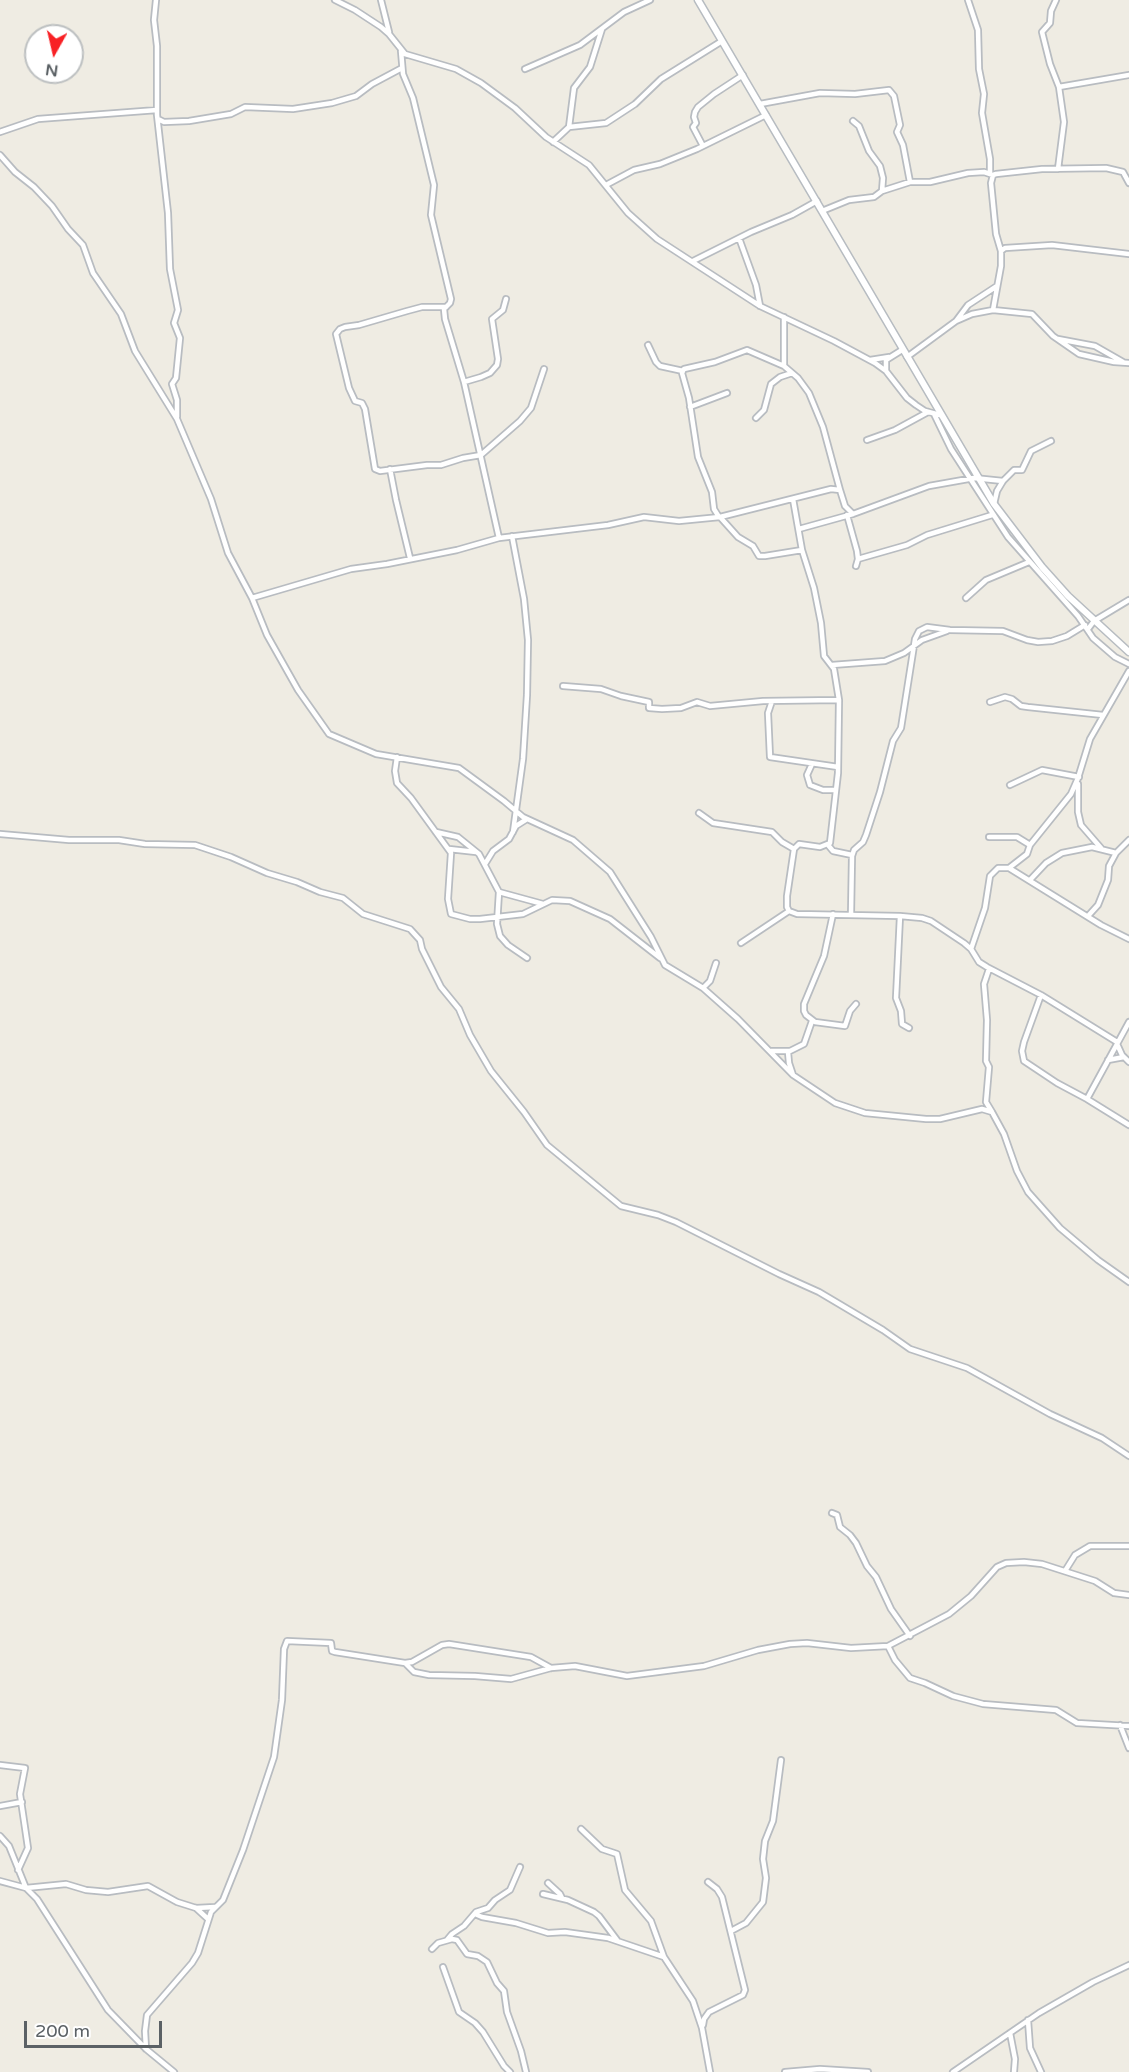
<!DOCTYPE html>
<style>
body{margin:0}
#map{position:relative;width:1129px;height:2072px;overflow:hidden;background:#efece3;font-family:"Varela Round",sans-serif}
canvas{display:block}
.north{position:absolute;left:24px;top:24px;width:60px;height:60px;box-sizing:border-box;background:#fff;border:2px solid #bdc0c1;border-radius:50%;rotate:188deg;font-size:16px;font-weight:700;line-height:24px;text-align:center;color:#5b6165}
.north::after{content:'';display:block;margin:auto;width:21px;height:27px;background:#f82125;clip-path:polygon(50% 0,100% 100%,50% 72%,0 100%)}
.scale{position:absolute;left:24px;top:2021px;width:138px;height:27px;box-sizing:border-box;border:3px solid #5b6165;border-top:0;padding-left:8px;font-size:18px;line-height:21px;white-space:nowrap;color:#5b6165;-webkit-text-stroke:4px #fff;paint-order:stroke}
</style>
<div id="map">
<canvas width="1129" height="2072"></canvas>
<div class="north">N</div>
<div class="scale">200 m</div>
</div>
<script>
const context = document.querySelector('canvas').getContext('2d');
context.lineJoin = 'round';
const toPath = rows => new Path2D(rows.map(r => 'M' + r).join(''));
function trace(path, color, width, dash) { context.strokeStyle = color; context.lineWidth = width; context.lineCap = dash ? 'butt' : 'round'; context.setLineDash(dash || []); context.stroke(path); }
const minor = toPath([
 [156,0,154,20,157,46,157,115,168,213,170,269,178,310,174,323,180,338,176,378,172,384,177,400,177,417],
 [335,0,355,10,381,27,389,34,405,54,456,69,481,83,515,108,546,137,589,165,628,213,657,239,760,306,834,341,875,363,886,371,907,398,916,405,925,411,940,415],
 [381,0,389,32],
 [968,0,978,30,979,69,984,94,982,113,990,159,990,173],
 [1056,0,1051,11,1050,23,1042,32,1050,64,1059,87,1064,122,1058,169],
 [401,51,403,74,413,98,434,185,431,215,451,299,450,303,444,309,445,319,464,382,499,538],
 [525,69,580,45,624,12,650,0],
 [1059,87,1129,75],
 [760,104,820,93,855,94,889,90,894,96,900,125,897,132,903,145,910,182],
 [158,119,164,122,189,121,231,114,245,107,293,109,332,103,356,96,372,84,402,68],
 [853,121,859,126,869,151,880,166,883,178,882,191],
 [569,127,574,88,590,67,602,29],
 [0,132,38,119,157,110],
 [553,142,569,127,606,123,635,104,661,79,722,41],
 [703,146,693,127,696,123,694,117,695,112,698,107,714,94,743,75],
 [0,155,15,172,34,187,52,206,68,229,83,245,93,273,121,314,135,351,177,419,211,499,228,553,252,598,267,635,298,690,329,734,376,754,459,768,504,801,523,817,573,840,610,872,651,937,665,965,703,988,710,981,716,963],
 [606,185,634,170,660,164,697,149,766,115],
 [822,211,849,200,874,197,882,191,910,182,930,182,968,173,984,172,993,175],
 [739,238,756,285,760,306],
 [1001,251,996,234,991,183,993,175,996,174,1042,169,1106,168,1123,172,1129,183],
 [693,261,751,232,792,215,817,201],
 [446,307,422,307,407,311,359,325,345,327,340,329,336,334,349,388,355,401,362,403,365,409,375,469,380,471,427,465,441,465,463,458,481,455,520,421,531,408,544,369],
 [993,310,1001,266,1001,251,1005,248,1052,245,1129,254],
 [784,317,784,366],
 [956,321,968,305,997,286],
 [1058,339,1095,346,1123,362],
 [648,345,656,362,660,366,683,371],
 [907,357,956,321,972,314,993,310,1032,314,1053,336,1079,354,1114,362,1129,363],
 [870,360,889,357],
 [886,371,886,360,902,350],
 [464,382,481,377,490,373,497,365,498,359,492,319,503,310,506,299],
 [690,407,727,393],
 [934,414,951,449,1008,537,1078,616,1093,638,1115,657,1129,664],
 [756,418,764,410,771,384,780,377,792,373],
 [867,440,895,430,928,412],
 [390,469,396,500,410,558],
 [793,499,802,550,814,588,821,623,824,656,834,669,839,700,838,773,830,843,820,847,799,844,794,849],
 [994,504,997,491,1003,481,1014,470,1022,470,1031,451,1051,441],
 [847,515,857,551,858,559,856,566],
 [719,517,714,509,712,492,698,457,689,398,682,373,684,369,715,362,747,350,784,366,798,378,809,393,823,427,840,490],
 [720,517,738,537,753,546,759,556,765,556,802,550],
 [799,529,853,514],
 [512,536,524,599,528,640,527,695,523,759,513,832],
 [858,559,907,545,927,535,992,515],
 [252,598,351,569,387,564,457,550,499,538,608,525,644,517,679,521,720,517,831,489,840,490,845,506,853,514,929,486,974,478,1003,481],
 [966,598,986,580,1029,562],
 [1088,629,1094,621,1129,600],
 [832,665,885,661,904,653,922,640,947,631],
 [563,686,601,689,621,696,649,702,649,708,662,709,681,708,697,702,710,706,763,701,839,700],
 [772,701,768,713,770,757,838,767],
 [990,702,1005,697,1012,699,1021,706,1028,707,1103,715],
 [397,757,395,771,397,783,411,798,451,853,448,899,451,914,470,919,480,919,523,914,552,900,570,901,610,919,660,958],
 [812,764,807,775,810,785,823,790,836,790],
 [1078,784,1078,812,1081,825,1101,848],
 [1010,785,1042,770,1079,777],
 [699,813,713,823,772,832,782,842,794,849,787,896,787,907,789,911,797,914,900,916,922,918,931,921,964,943,971,949,979,962,987,967,1041,995,1117,1042],
 [436,832,458,837,479,854,499,892,497,924,500,936,508,945,527,958],
 [0,834,69,840,119,840,145,844,195,845,231,857,267,873,297,882,320,892,343,898,363,914,410,929,420,940,422,949,441,987,459,1009,470,1035,491,1071,524,1112,547,1145,621,1206,658,1215,676,1222,779,1274,819,1292,883,1330,910,1349,967,1368,1050,1414,1102,1438,1129,1456],
 [989,837,1017,837,1030,845],
 [828,845,833,851,852,855],
 [449,849,476,852],
 [485,864,493,851,509,839,516,826,527,819],
 [1009,868,1027,854,1030,845,1071,794,1078,778,1090,739,1129,671],
 [1030,880,1046,863,1062,853,1092,847,1116,853],
 [499,892,543,904],
 [833,914,824,956,804,1004,804,1011,806,1015,815,1022,845,1026,850,1011,856,1004],
 [851,915,852,856,854,850,863,842,866,835,880,792,893,741,901,728,915,639,919,631,927,627,950,630,1003,631,1027,640,1038,642,1052,641,1067,636,1085,625],
 [900,916,896,998,901,1011,902,1024,909,1028],
 [1088,916,1098,905,1108,880,1109,866,1116,853,1129,840],
 [741,943,789,911],
 [971,949,985,908,990,876,998,868,1009,868,1101,925,1129,939],
 [989,969,984,984,987,1020,986,1061,989,1067,986,1102,992,1112],
 [703,988,738,1019,793,1075],
 [1041,995,1024,1042,1022,1051,1024,1061,1057,1083,1087,1099,1129,1125],
 [812,1021,804,1044,788,1052,789,1063,793,1075,835,1103,865,1113,926,1119,940,1119,982,1109,992,1112,1004,1134,1017,1171,1028,1192,1060,1228,1098,1260,1129,1282],
 [1117,1044,1122,1055,1129,1062],
 [771,1051,789,1051],
 [1108,1060,1124,1057],
 [1087,1099,1129,1022],
 [832,1513,837,1515,840,1527,850,1535,856,1543,867,1566,876,1577,891,1609,910,1636],
 [1065,1571,1075,1555,1090,1546,1129,1546],
 [888,1646,895,1660,910,1678,925,1683,953,1696,983,1704,1056,1710,1077,1723,1129,1726],
 [405,1663,412,1662,442,1645,449,1644,531,1657,551,1668],
 [1120,1725,1129,1748],
 [0,1765,25,1768,20,1794,28,1848,18,1870],
 [0,1806,22,1802],
 [581,1829,602,1849,617,1854,625,1890,651,1921,664,1957],
 [0,1836,9,1846,26,1888,66,1884,86,1890,108,1892,148,1886,177,1902,196,1908,215,1907],
 [0,1881,26,1888,37,1899,108,2010,146,2049,174,2072],
 [548,1883,560,1894,562,1898],
 [543,1894,568,1900,594,1912,599,1916,617,1940],
 [196,1908,208,1919],
 [475,1914,482,1917,516,1923,548,1933,565,1932,608,1938,664,1957,693,2001,702,2028,710,2072],
 [731,1931,746,1923,763,1902,766,1878,763,1859,765,1841,773,1821,781,1760],
 [447,1940,452,1934,464,1926,476,1912,488,1908,495,1900,510,1890,520,1867],
 [432,1949,438,1943,452,1939,457,1940,467,1954,478,1956,487,1962,497,1983,504,1991,507,2012,521,2051,526,2072],
 [443,1967,459,2012,475,2023,483,2032,504,2066,510,2072],
 [1028,2020,1030,2048,1041,2072],
 [703,2025,704,2019,709,2012,743,1995,745,1990,722,1897,717,1889,708,1882],
 [1010,2033,1015,2059,1014,2072],
 [146,2049,145,2031,147,2015,192,1963,198,1953,211,1912,223,1900,243,1850,274,1757,282,1700,284,1649,287,1641,331,1643,332,1651,335,1652,405,1663,414,1672,429,1675,475,1676,511,1679,551,1668,575,1666,627,1676,704,1666,758,1650,790,1644,807,1643,851,1648,888,1646,949,1614,971,1596,997,1567,1006,1563,1024,1562,1042,1564,1095,1581,1114,1593,1129,1595],
 [785,2072,820,2069,868,2072],
 [953,2072,1039,2013,1093,1982,1129,1965]
]);
const secondary = toPath([
 [698,0,994,504,1042,567,1068,596,1129,652]
]);
trace(minor, '#b8bcc1', 8);
trace(secondary, '#b7bcc1', 9);
trace(minor, '#fff', 4.5);
trace(secondary, '#fff', 6);
</script>
